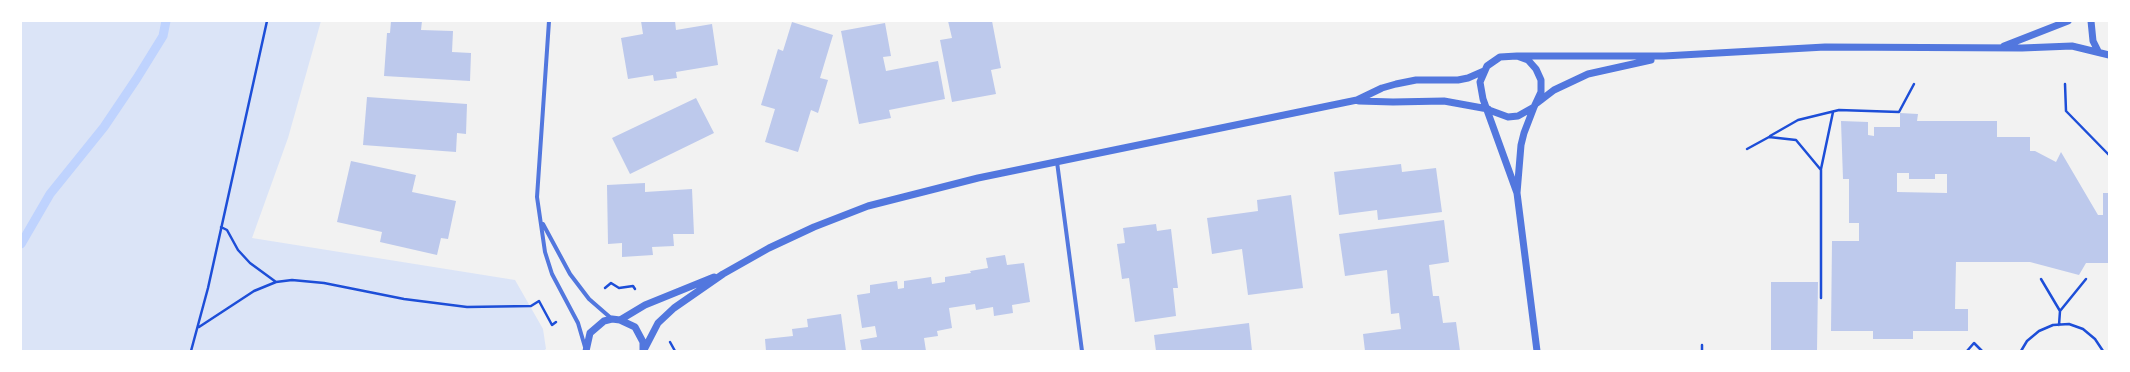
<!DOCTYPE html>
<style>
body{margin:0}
#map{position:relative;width:2130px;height:372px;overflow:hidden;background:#f2f2f2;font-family:Georgia,serif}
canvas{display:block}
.frame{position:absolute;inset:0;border:22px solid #fff;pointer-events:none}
</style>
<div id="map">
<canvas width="2130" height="372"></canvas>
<div class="frame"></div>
</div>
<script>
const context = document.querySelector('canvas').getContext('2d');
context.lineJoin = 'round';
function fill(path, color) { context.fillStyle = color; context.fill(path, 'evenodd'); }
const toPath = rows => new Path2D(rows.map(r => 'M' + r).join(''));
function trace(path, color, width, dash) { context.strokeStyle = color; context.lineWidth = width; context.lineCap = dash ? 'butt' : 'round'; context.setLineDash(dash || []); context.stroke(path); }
const green = toPath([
 [21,21,321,21,288,138,252,238,515,280,543,329,546,349,543,351,21,351]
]);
const stream = toPath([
 [21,244,50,194,104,127,137,78,163,36,166,21]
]);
const building = toPath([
 [391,21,422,21,421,30,453,31,452,52,471,53,470,81,384,76,387,33,390,33],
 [641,21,675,21,676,30,712,24,718,65,676,72,677,78,654,81,653,75,628,79,621,38,643,34],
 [948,21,992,21,1001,68,991,70,996,94,952,102,940,40,952,38],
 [792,22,833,35,820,78,828,80,818,113,811,110,798,152,765,142,775,109,761,105,778,49,783,51],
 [885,23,891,56,883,57,886,71,938,61,945,99,889,110,891,118,859,124,841,31],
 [367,97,467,104,466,134,457,133,456,152,363,145],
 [696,98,714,133,630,174,612,138],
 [1900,113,1918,114,1917,121,1997,121,1997,137,2030,137,2030,151,2035,151,2056,162,2061,152,2098,215,2103,215,2103,193,2109,193,2109,263,2086,263,2079,275,2030,262,1956,262,1955,309,1968,309,1968,331,1913,331,1913,339,1873,339,1873,331,1831,331,1832,241,1859,241,1859,223,1849,223,1849,179,1843,179,1841,121,1868,122,1868,135,1874,136,1874,127,1900,127],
 [1897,173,1909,173,1909,179,1935,179,1935,174,1947,174,1947,193,1897,192],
 [351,161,416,175,412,192,456,201,448,239,441,238,437,255,380,242,382,232,337,222],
 [1401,164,1402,172,1436,168,1442,212,1378,220,1377,210,1339,215,1334,172],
 [645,183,645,192,692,189,694,234,673,234,674,246,652,247,653,255,622,257,622,243,608,244,607,185],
 [1291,195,1303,288,1248,295,1242,249,1212,254,1207,218,1258,211,1257,200],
 [1444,220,1449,262,1429,265,1433,296,1439,296,1443,323,1456,322,1460,351,1365,351,1363,334,1401,329,1399,313,1391,314,1387,270,1345,276,1339,234],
 [1156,224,1157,231,1171,229,1178,288,1173,288,1176,316,1135,322,1129,278,1122,279,1117,244,1125,243,1123,228],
 [1005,255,1007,265,1024,263,1030,302,1012,305,1013,313,994,316,993,307,976,310,975,304,949,308,952,328,937,331,938,336,924,338,926,351,862,351,860,340,877,337,875,326,862,328,857,295,870,293,870,285,897,281,898,289,904,288,904,281,931,277,932,284,945,282,945,277,971,273,970,271,988,268,986,258],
 [1771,282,1818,282,1817,351,1771,351],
 [841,314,846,351,766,351,765,339,793,336,792,329,808,327,807,319],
 [1249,323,1252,351,1156,351,1154,335]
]);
const path = toPath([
 [2065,84,2066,111,2109,155],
 [1770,136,1798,120,1839,110,1899,112,1914,84],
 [1747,149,1769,137,1796,140,1821,170,1821,298],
 [1821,169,1833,112],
 [221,227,227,230,238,250,250,263,276,282],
 [2041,279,2060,311],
 [605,288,611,283,619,288,633,286,635,289],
 [2059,325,2060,311,2086,279],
 [199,327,254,291,276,282,292,280,324,283,404,299,467,307,531,306,539,301,552,325,556,322],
 [670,342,675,351],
 [1702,345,1702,351],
 [191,351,208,288,267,21],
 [1967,351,1974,343,1982,351],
 [2021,351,2027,341,2039,331,2053,325,2069,324,2083,329,2095,339,2103,351]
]);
const minor = toPath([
 [549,21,537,197,545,252,552,274,578,323,585,347],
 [1057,162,1082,351],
 [543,224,570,274,589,299,612,319]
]);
const tertiary = toPath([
 [2091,21,2093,41,2098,51],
 [2004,46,2068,21],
 [1517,56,1664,56,1825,47,2022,48,2072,46,2109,55],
 [1359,101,1393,102,1444,101,1488,109],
 [1537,103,1554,90,1588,74,1651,60],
 [1534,107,1524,133,1521,145,1517,193,1537,351],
 [1489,110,1508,117,1518,116,1534,107,1541,92,1541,80,1536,69,1528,60,1517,56,1500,57,1487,66,1480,82,1483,99,1517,193],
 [620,320,645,305,714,277],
 [644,350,658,323,674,308,723,274,769,248,814,227,868,206,978,178,1357,100,1382,88,1396,84,1416,80,1458,80,1468,78,1484,71],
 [586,351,590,333,604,321,612,319,620,320,635,327,643,342,643,351]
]);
fill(green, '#dbe4f7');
trace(stream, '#bfd3fe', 9);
fill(building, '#bdc9ec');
trace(path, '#1d4ed8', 2.5);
trace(minor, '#5277de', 4);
trace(tertiary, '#5277de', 7);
</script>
